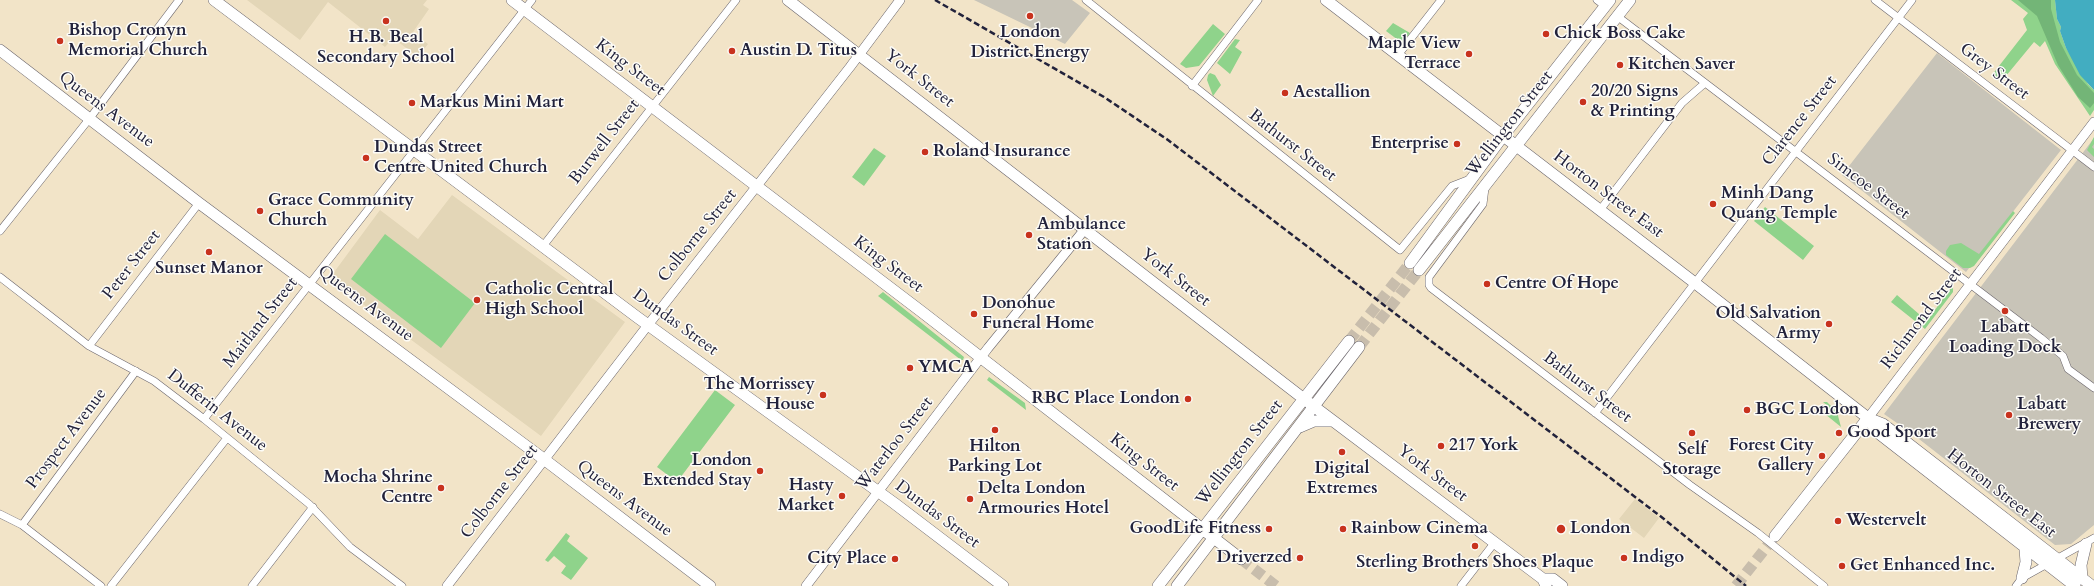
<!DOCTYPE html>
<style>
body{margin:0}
canvas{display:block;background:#f2e4c8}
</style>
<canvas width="2094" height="586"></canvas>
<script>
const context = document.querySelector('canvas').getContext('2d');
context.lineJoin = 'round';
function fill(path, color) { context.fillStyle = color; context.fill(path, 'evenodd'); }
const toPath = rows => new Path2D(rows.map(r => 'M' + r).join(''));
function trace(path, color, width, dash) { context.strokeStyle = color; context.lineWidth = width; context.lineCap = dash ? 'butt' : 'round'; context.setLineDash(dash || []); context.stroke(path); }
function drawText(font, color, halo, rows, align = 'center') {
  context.font = font + ' Cardo,serif'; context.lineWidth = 3; context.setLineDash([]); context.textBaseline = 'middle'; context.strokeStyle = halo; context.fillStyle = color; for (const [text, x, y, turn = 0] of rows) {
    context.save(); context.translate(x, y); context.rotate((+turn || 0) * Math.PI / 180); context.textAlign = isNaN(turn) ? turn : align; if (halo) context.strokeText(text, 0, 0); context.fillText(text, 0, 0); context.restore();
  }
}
const built = toPath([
 [247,0,427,0,423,5,429,9,413,32,428,44,418,57,393,38,385,47,328,2,300,40],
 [452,195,625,322,541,436,329,279,380,210,418,239],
 [1635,499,1659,518,1644,538,1619,519]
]);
const industrial = toPath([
 [974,0,1072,0,1090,13,1065,44],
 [1937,53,2061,150,1966,272,1842,175],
 [2094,138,2094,525,2071,544,2055,545,1910,432,1884,414]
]);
const green = toPath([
 [2011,0,2055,0,2057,19,2061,27,2060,31,2066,48,2088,84,2094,90,2094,110,2090,116,2055,64,2045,41,2040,47,2034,42,2001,82,1992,75,2027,30,2023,19,2028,13],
 [1393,23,1410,33,1402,43,1386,31],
 [1213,24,1225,34,1199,66,1186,68,1180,64],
 [1235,39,1240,40,1235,47,1242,52,1230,74,1217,63],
 [1210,73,1215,75,1221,85,1213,96,1207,80,1208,75],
 [2094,137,2094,144,2092,147,2094,149,2094,157,2087,150],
 [874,148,886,156,864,186,852,177],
 [1765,207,1814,246,1803,260,1754,221],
 [2013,211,2015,213,1974,266,1970,268,1963,268,1946,255,1946,251,1950,245,1961,243,1979,254],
 [385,234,475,303,441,348,351,279],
 [1953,285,1953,292,1925,329,1891,302,1897,295,1927,321],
 [883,292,964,357,963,360,961,360,878,296],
 [989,377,1025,403,1026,410,987,380],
 [715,390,735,405,677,482,657,467],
 [1823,402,1827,402,1837,412,1841,427,1825,414,1829,407],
 [566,533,570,536,567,541,588,558,571,580,561,573,566,566,554,556,548,562,545,560]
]);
const forest = toPath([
 [2018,0,2051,0,2051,9,2060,42,2077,75,2094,93,2094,103,2090,108,2078,97,2058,65,2037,16]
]);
const water = toPath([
 [2055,0,2094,0,2094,90,2080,75,2066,48,2060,31,2061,27,2057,19]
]);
const secondaryTunnel = toPath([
 [1349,341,1410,263],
 [1359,347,1419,270],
 [1241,559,1276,586],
 [1736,586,1775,536]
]);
const minor = toPath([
 [1086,0,1400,250,1452,186,1470,179],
 [1597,0,1605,6],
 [1875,0,2094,167],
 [1617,16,2041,338,2063,356,2068,369,2094,388],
 [1398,55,1441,0],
 [1192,86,1258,0],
 [1485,188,1483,204,1429,277,1429,285,1431,288,1690,485,1758,533,1824,586],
 [1600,210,1682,103,1705,83],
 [0,231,90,118,179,0],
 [543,246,736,0],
 [0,277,89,346,154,381,204,419,309,504,350,547,402,586],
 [89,346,199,203],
 [1595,413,1912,0],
 [204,419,532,0],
 [0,514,22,525,101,586],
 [22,525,136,371],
 [111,586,227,438],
 [252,586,313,507],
 [1461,586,1495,542],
 [2016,586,2022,578,2094,538]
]);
const tertiary = toPath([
 [1868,418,2094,122],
 [447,586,648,325,850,67,900,0],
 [806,586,988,348,1085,229]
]);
const secondary = toPath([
 [214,0,637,317,894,503,1003,586],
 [512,0,922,312,1241,559],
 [788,0,1304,399,1543,579,1546,586],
 [1326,0,1695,283,1868,418,1883,424,2092,586],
 [0,50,199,203,545,460,710,586],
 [1410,263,1503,136,1610,0],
 [1419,270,1630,0],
 [1868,418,1877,432,2075,586],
 [1300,427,1314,421,1333,421],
 [1775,536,1868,418],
 [2022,578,2026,562,2025,549],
 [1543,579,1553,579,1562,586],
 [2082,579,2081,565,2086,544],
 [1158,586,1349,341],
 [1177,586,1359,347]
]);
const rail = toPath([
 [935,0,1104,97,1168,140,1664,519,1746,586]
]);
const markers = [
 [1030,16,4,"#c8321e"],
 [386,21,4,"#c8321e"],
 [1546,34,4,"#c8321e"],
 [60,41,4,"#c8321e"],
 [732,51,4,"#c8321e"],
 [1469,54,4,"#c8321e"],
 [1620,65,4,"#c8321e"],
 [1285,93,4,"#c8321e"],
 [1583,102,4,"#c8321e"],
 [412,103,4,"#c8321e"],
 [1457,144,4,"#c8321e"],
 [925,152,4,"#c8321e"],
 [366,158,4,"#c8321e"],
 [1713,204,4,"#c8321e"],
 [260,211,4,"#c8321e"],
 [1029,235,4,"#c8321e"],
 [209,252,4,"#c8321e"],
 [1487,284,4,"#c8321e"],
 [477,300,4,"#c8321e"],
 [2005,311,4,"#c8321e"],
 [974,314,4,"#c8321e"],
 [1829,324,4,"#c8321e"],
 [910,368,4,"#c8321e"],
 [823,395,4,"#c8321e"],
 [1188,399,4,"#c8321e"],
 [1747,410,4,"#c8321e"],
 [2009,415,4,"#c8321e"],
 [995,430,4,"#c8321e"],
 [1692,433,4,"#c8321e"],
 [1839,433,4,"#c8321e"],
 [1441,446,4,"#c8321e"],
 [1342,452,4,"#c8321e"],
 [1822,456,4,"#c8321e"],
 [760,471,4,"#c8321e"],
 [441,488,4,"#c8321e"],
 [842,496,4,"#c8321e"],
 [970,499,4,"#c8321e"],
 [1838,521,4,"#c8321e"],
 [1269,529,4,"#c8321e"],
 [1343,529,4,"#c8321e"],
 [1561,529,5,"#c8321e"],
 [1475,546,4,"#c8321e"],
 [1300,558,4,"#c8321e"],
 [1624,558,4,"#c8321e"],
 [895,559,4,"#c8321e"],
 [1842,566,4,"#c8321e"]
];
const poiNames = [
 ["Bishop Cronyn",68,31],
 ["Memorial Church",68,51],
 ["London",1030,33,"center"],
 ["District Energy",1030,53,"center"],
 ["Chick Boss Cake",1554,34],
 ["H.B. Beal",386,38,"center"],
 ["Secondary School",386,58,"center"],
 ["Maple View",1461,44,"right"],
 ["Terrace",1461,64,"right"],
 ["Austin D. Titus",740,51],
 ["Kitchen Saver",1628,65],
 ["20/20 Signs",1591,92],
 ["& Printing",1591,112],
 ["Aestallion",1293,93],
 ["Markus Mini Mart",420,103],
 ["Enterprise",1449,144,"right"],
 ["Dundas Street",374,148],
 ["Centre United Church",374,168],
 ["Roland Insurance",933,152],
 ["Minh Dang",1721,194],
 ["Quang Temple",1721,214],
 ["Grace Community",268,201],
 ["Church",268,221],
 ["Ambulance",1037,225],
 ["Station",1037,245],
 ["Sunset Manor",209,269,"center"],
 ["Centre Of Hope",1495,284],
 ["Catholic Central",485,290],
 ["High School",485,310],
 ["Donohue",982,304],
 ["Funeral Home",982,324],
 ["Old Salvation",1821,314,"right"],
 ["Army",1821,334,"right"],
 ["Labatt",2005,328,"center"],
 ["Loading Dock",2005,348,"center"],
 ["YMCA",918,368],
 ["The Morrissey",815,385,"right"],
 ["House",815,405,"right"],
 ["RBC Place London",1180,399,"right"],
 ["Labatt",2017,405],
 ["Brewery",2017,425],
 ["BGC London",1755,410],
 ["Good Sport",1847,433],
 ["217 York",1449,446],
 ["Forest City",1814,446,"right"],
 ["Gallery",1814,466,"right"],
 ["Hilton",995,447,"center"],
 ["Parking Lot",995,467,"center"],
 ["Self",1692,450,"center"],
 ["Storage",1692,470,"center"],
 ["London",752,461,"right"],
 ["Extended Stay",752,481,"right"],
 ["Digital",1342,469,"center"],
 ["Extremes",1342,489,"center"],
 ["Mocha Shrine",433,478,"right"],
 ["Centre",433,498,"right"],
 ["Hasty",834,486,"right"],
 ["Market",834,506,"right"],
 ["Delta London",978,489],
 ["Armouries Hotel",978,509],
 ["Westervelt",1846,521],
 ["GoodLife Fitness",1261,529,"right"],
 ["Rainbow Cinema",1351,529],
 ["London",1570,529],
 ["Driverzed",1292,558,"right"],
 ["Indigo",1632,558],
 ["City Place",887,559,"right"],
 ["Sterling Brothers Shoes Plaque",1475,563,"center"],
 ["Get Enhanced Inc.",1850,566]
];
const streetNames = [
 ["King Street",630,68,37],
 ["Grey Street",1994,72,37],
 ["York Street",919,79,38],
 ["Queens Avenue",106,110,37],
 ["Clarence Street",1800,121,-52],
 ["Wellington Street",1510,124,-52],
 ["Burwell Street",605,142,-52],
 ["Bathurst Street",1292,146,38],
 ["Simcoe Street",1868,187,37],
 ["Horton Street East",1608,195,37],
 ["Colborne Street",698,236,-51],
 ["Peter Street",132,265,-52],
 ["King Street",888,265,37],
 ["York Street",1175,278,38],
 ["Queens Avenue",365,304,37],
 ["Richmond Street",1922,319,-53],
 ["Maitland Street",261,323,-52],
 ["Dundas Street",675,323,36],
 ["Bathurst Street",1587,388,37],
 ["Dufferin Avenue",217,411,38],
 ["Prospect Avenue",67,439,-53],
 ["Waterloo Street",895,444,-52],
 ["Wellington Street",1240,453,-52],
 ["King Street",1144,463,38],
 ["York Street",1432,474,37],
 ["Colborne Street",500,492,-52],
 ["Horton Street East",2001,494,38],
 ["Queens Avenue",624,499,37],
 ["Dundas Street",937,515,37]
];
fill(built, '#e3d6b7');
fill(industrial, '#c8c4b8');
fill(green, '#8fd38b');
fill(forest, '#73b577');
fill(water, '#42adc1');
trace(secondaryTunnel, '#c8bdac', 11, [11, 5.5]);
trace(minor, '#6b666c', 8);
trace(tertiary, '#6b666c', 10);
trace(secondary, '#6b666c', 12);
trace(minor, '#fff', 7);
trace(tertiary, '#fff', 9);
trace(secondary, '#fff', 11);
trace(rail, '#22223b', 2.5, [6, 3]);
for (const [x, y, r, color] of markers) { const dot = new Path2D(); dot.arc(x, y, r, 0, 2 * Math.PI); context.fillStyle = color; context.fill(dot); trace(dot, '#fdfcf7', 1.5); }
drawText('bold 17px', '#22223b', '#fdfcf7', poiNames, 'left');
drawText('17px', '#22223b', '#fdfcf7', streetNames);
</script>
